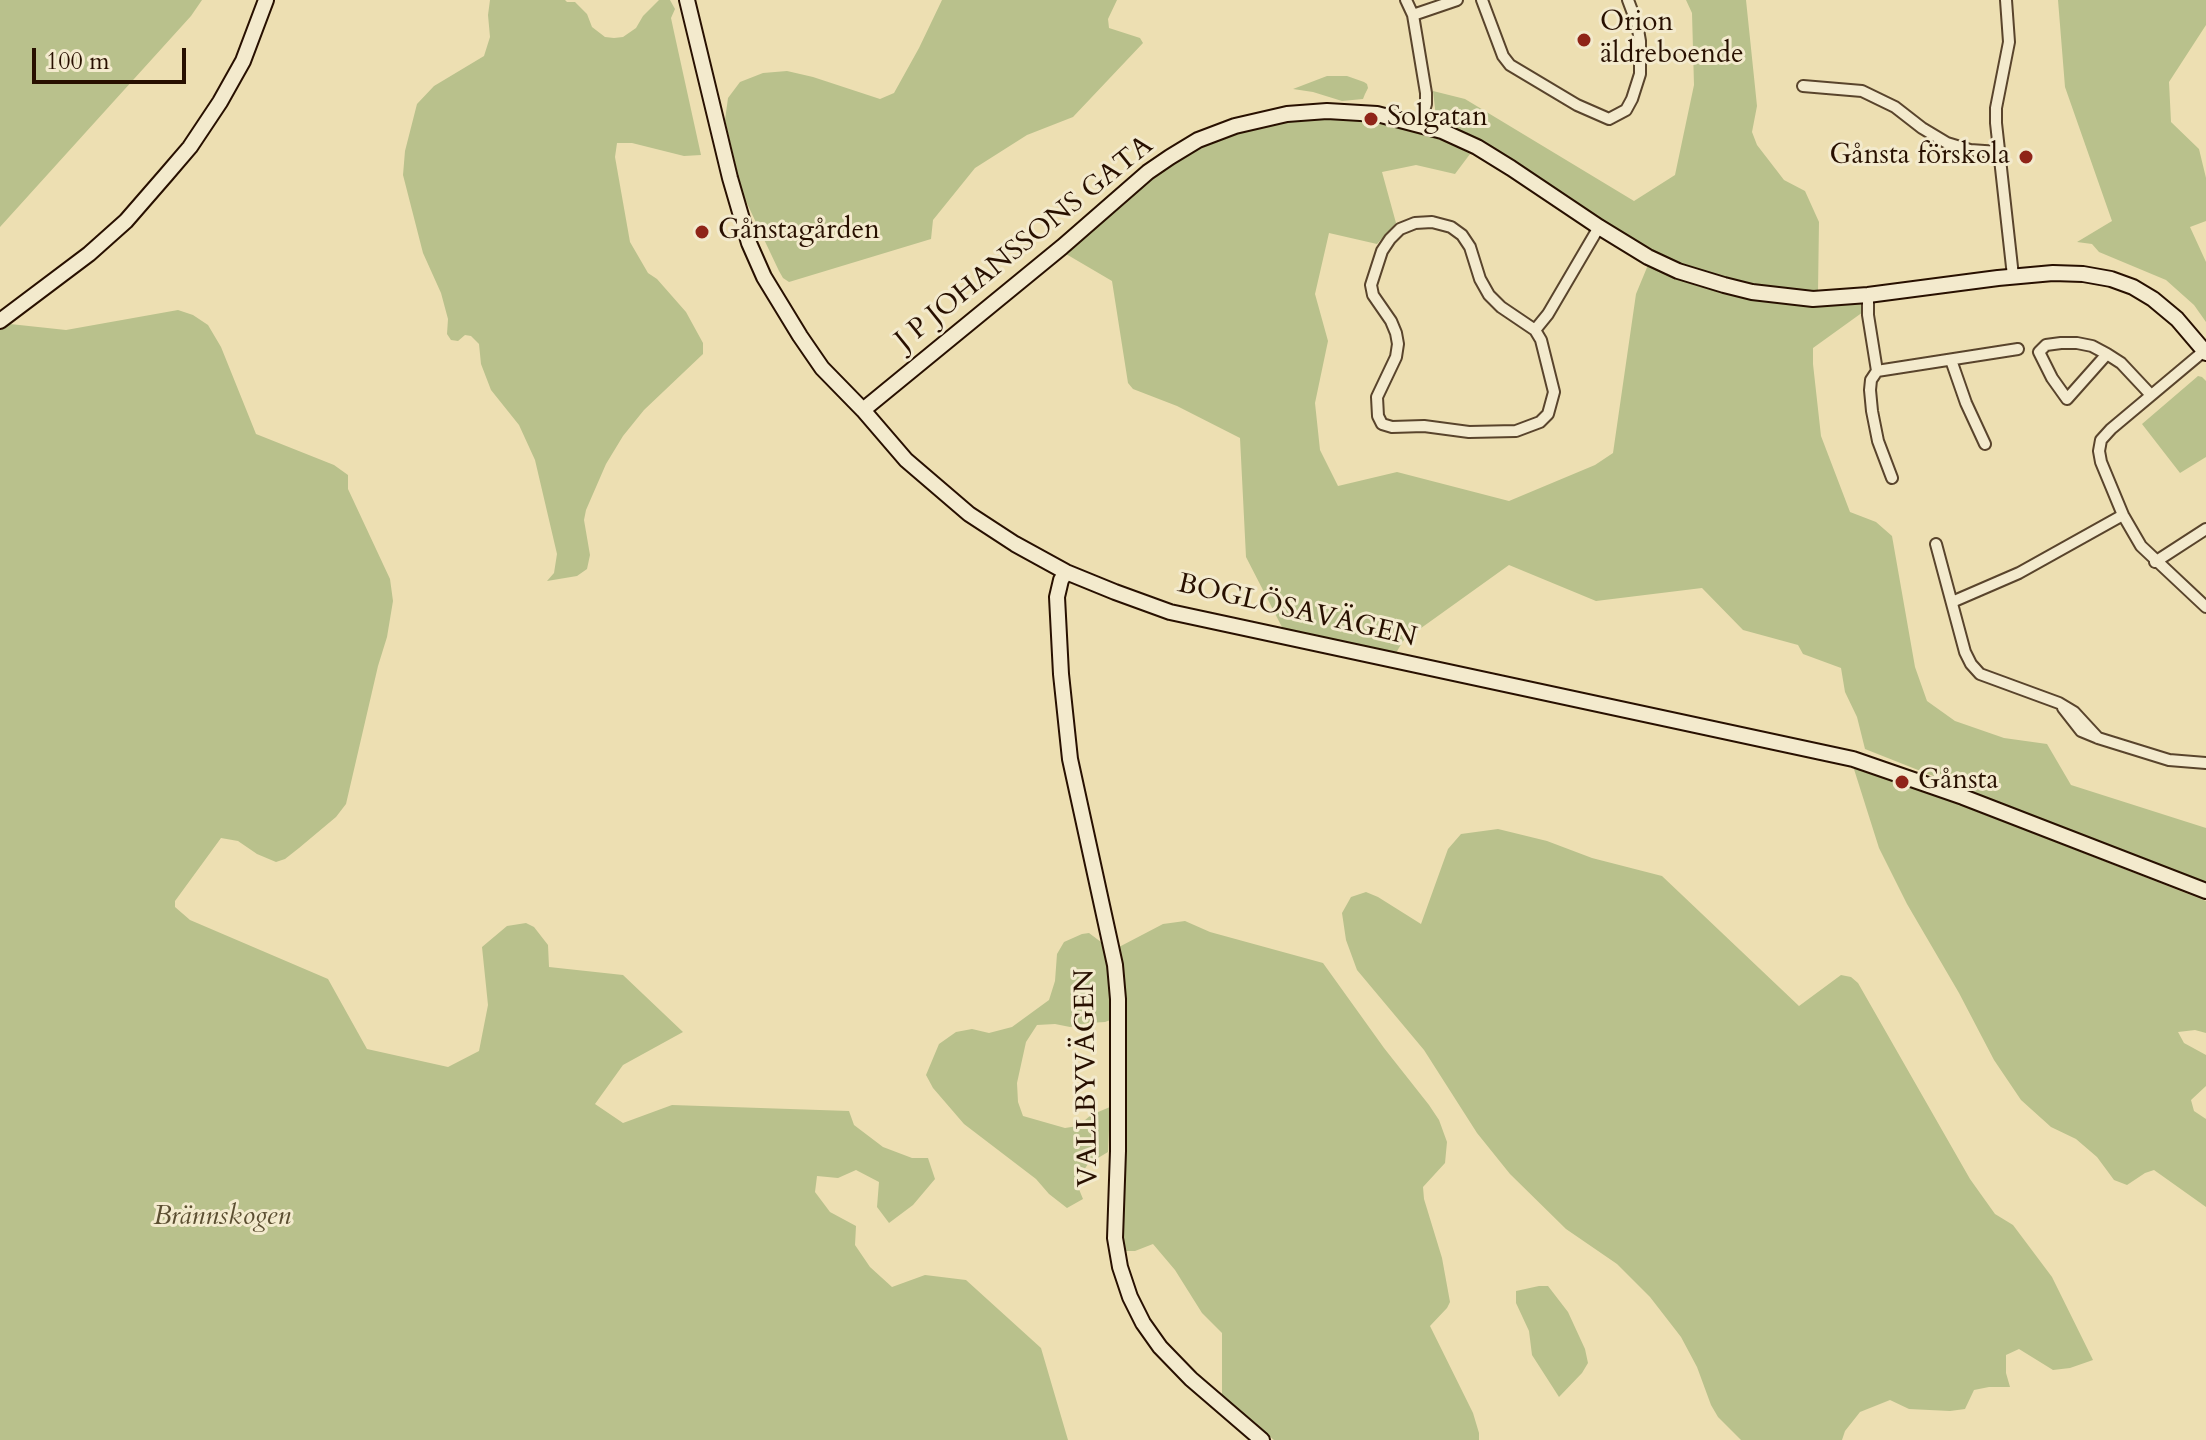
<!DOCTYPE html>
<meta charset="utf-8">
<style>
body{margin:0}
#map{position:relative;width:2206px;height:1440px;overflow:hidden;background:#eddfb2;font-family:Cardo,serif}
canvas{display:block}
.scale{position:absolute;left:32px;top:48px;width:154px;height:36px;box-sizing:border-box;border:4px solid #281000;border-top:0;padding-left:10px;font-size:24px;line-height:28px;white-space:nowrap;color:#281000;-webkit-text-stroke:6px #f3eacd;paint-order:stroke}
</style>
<div id="map">
<canvas width="2206" height="1440"></canvas>
<div class="scale">100 m</div>
</div>
<script>
const context = document.querySelector('canvas').getContext('2d');
context.lineJoin = 'round';
function fill(path, color) { context.fillStyle = color; context.fill(path, 'evenodd'); }
const toPath = rows => new Path2D(rows.map(r => 'M' + r).join(''));
function trace(path, color, width, dash) { context.strokeStyle = color; context.lineWidth = width; context.lineCap = dash ? 'butt' : 'round'; context.setLineDash(dash || []); context.stroke(path); }
function drawText(font, color, halo, rows, align = 'center') {
  context.font = font + ' Cardo,serif'; context.lineWidth = 6; context.setLineDash([]); context.textBaseline = 'middle'; context.strokeStyle = halo; context.fillStyle = color; for (const [text, x, y, turn = 0] of rows) {
    context.save(); context.translate(x, y); context.rotate((+turn || 0) * Math.PI / 180); context.textAlign = isNaN(turn) ? turn : align; if (halo) context.strokeText(text, 0, 0); context.fillText(text, 0, 0); context.restore();
  }
}
const green = toPath([
 [0,0,202,0,191,16,0,227],
 [490,0,565,0,567,2,575,2,587,14,592,27,605,37,614,38,623,37,636,28,643,16,659,0,670,0,675,9,671,18,674,32,701,155,684,156,632,143,617,143,615,157,630,242,648,273,657,279,686,312,703,343,703,354,644,410,623,436,606,464,586,510,584,520,590,555,587,569,577,576,547,581,554,573,557,554,535,460,519,425,491,390,481,364,479,344,471,336,465,335,458,341,451,340,447,334,448,319,441,293,423,253,403,175,405,151,417,104,434,86,484,56,490,37,488,15],
 [942,0,1117,0,1108,19,1109,28,1140,38,1143,43,1073,117,1027,135,975,168,933,220,931,239,789,282,783,278,779,271,743,195,725,120,728,98,740,82,763,73,787,71,813,77,880,99,894,93,919,48],
 [1686,0,1746,0,1757,106,1752,132,1757,145,1784,180,1805,191,1819,222,1818,291,1780,289,1753,285,1727,280,1681,265,1604,223,1444,127,1436,117,1433,91,1465,99,1634,201,1675,175,1694,85,1692,13],
 [2058,0,2206,0,2206,25,2169,82,2171,122,2199,149,2206,178,2206,221,2190,227,2206,262,2206,322,2194,305,2166,280,2099,252,2092,244,2077,242,2112,221,2065,87],
 [1327,76,1347,76,1364,82,1367,84,1368,88,1365,94,1363,99,1342,101,1313,92,1293,89],
 [1311,119,1349,119,1376,121,1445,141,1470,154,1455,174,1416,165,1382,172,1396,223,1377,244,1329,233,1315,294,1328,341,1315,403,1320,450,1338,486,1397,472,1509,501,1595,465,1613,453,1636,294,1648,265,1699,286,1751,298,1779,302,1812,304,1861,302,1863,312,1813,348,1813,364,1821,436,1850,512,1876,522,1892,536,1915,667,1927,701,1955,721,2004,738,2047,744,2071,785,2206,828,2206,884,1865,749,1857,717,1845,692,1841,668,1803,654,1798,645,1743,630,1702,588,1596,601,1509,565,1403,641,1396,653,1284,631,1246,557,1240,438,1177,406,1133,389,1128,383,1112,281,1066,254,1152,178,1202,146,1271,123],
 [178,310,193,315,208,325,221,347,256,434,334,465,348,475,348,489,390,579,393,601,387,637,378,666,346,804,336,817,299,848,285,859,276,862,257,854,238,841,221,838,175,901,175,907,190,920,328,979,367,1049,448,1067,479,1051,488,1005,482,947,507,926,526,923,534,927,548,945,549,967,623,975,683,1032,623,1065,595,1104,623,1123,672,1105,849,1111,854,1125,883,1147,912,1158,928,1158,935,1179,913,1205,889,1223,877,1207,879,1182,856,1170,838,1178,817,1176,815,1192,830,1212,856,1226,855,1245,870,1267,892,1287,925,1275,966,1280,1041,1348,1068,1440,0,1440,0,330,10,324,66,330],
 [2198,376,2202,377,2206,381,2206,457,2180,473,2142,424],
 [1853,766,1881,774,1898,785,1926,791,1959,804,2206,901,2206,1033,2195,1030,2178,1032,2184,1043,2206,1055,2206,1086,2191,1100,2194,1111,2206,1119,2206,1207,2154,1170,2145,1173,2127,1185,2114,1180,2097,1157,2076,1139,2051,1127,2021,1100,1994,1060,1959,993,1907,904,1879,848],
 [1498,829,1547,841,1592,858,1662,876,1799,1006,1841,975,1851,977,1858,983,1970,1179,1995,1214,2013,1225,2052,1277,2093,1360,2070,1368,2053,1370,2019,1349,2006,1355,2006,1373,2010,1387,1989,1387,1974,1390,1965,1409,1950,1411,1909,1409,1890,1400,1860,1412,1845,1431,1842,1440,1741,1440,1718,1417,1711,1405,1697,1367,1681,1337,1650,1297,1617,1264,1566,1229,1510,1174,1477,1133,1424,1050,1357,970,1346,940,1342,913,1351,897,1366,892,1378,897,1421,924,1448,849,1461,834],
 [1185,921,1210,932,1323,963,1384,1048,1429,1105,1439,1120,1447,1142,1445,1163,1423,1187,1424,1199,1442,1258,1450,1302,1447,1308,1430,1326,1473,1413,1479,1433,1479,1440,1274,1440,1222,1397,1222,1333,1202,1313,1175,1270,1153,1244,1135,1251,1124,1251,1122,1239,1122,968,1119,947,1163,924],
 [1089,933,1101,942,1108,963,1113,1019,1105,1022,1088,1023,1070,1027,1055,1024,1037,1025,1026,1042,1017,1083,1018,1102,1023,1116,1065,1128,1078,1126,1091,1115,1110,1107,1108,1152,1088,1164,1076,1182,1083,1199,1067,1208,1049,1194,1036,1179,964,1124,933,1088,926,1075,939,1044,956,1032,972,1029,989,1033,1012,1027,1049,1000,1055,981,1057,954,1064,942,1082,934],
 [1539,1286,1548,1286,1568,1312,1585,1349,1588,1363,1582,1373,1559,1397,1532,1355,1529,1331,1516,1303,1516,1291]
]);
const street = toPath([
 [1406,0,1413,15,1426,93,1426,104,1420,124],
 [1482,0,1503,56,1510,65,1577,105,1609,119,1626,110,1632,99,1640,74,1640,41,1637,24,1628,0],
 [2006,0,2009,42,1996,108,1996,123,2013,276],
 [1413,15,1457,0],
 [1803,86,1862,91,1895,107,1922,128,1947,143,1970,150,1999,152],
 [1432,222,1451,227,1462,235,1470,247,1480,279,1489,295,1501,307,1535,330,1541,340,1554,392,1548,414,1540,422,1516,431,1469,432,1424,426,1392,427,1382,424,1378,416,1377,397,1396,357,1398,344,1396,333,1391,321,1373,295,1371,285,1382,251,1390,239,1400,229,1415,223,1432,222],
 [1868,295,1868,315,1877,371,2018,349],
 [1535,330,1548,314,1599,227],
 [2204,351,2111,429,2101,440,2099,451,2101,462,2123,515,2141,546,2206,607],
 [2107,354,2067,399,2052,378,2039,352,2046,345,2061,343,2077,343,2092,346,2107,354,2121,363,2151,395],
 [1951,360,1966,403,1985,444],
 [1877,371,1871,380,1870,390,1872,411,1878,441,1892,478],
 [1936,544,1965,652,1971,664,1980,674,2059,703,2074,712,2098,738],
 [2155,562,2206,529],
 [1952,602,2019,573,2123,515],
 [2063,708,2081,731,2098,738,2169,760,2206,763]
]);
const secondary = toPath([
 [687,0,730,178,749,243,764,277,800,336,822,368,863,410,906,460,969,514,1015,544,1066,572,1115,592,1170,612,1853,759,1963,797,2206,891],
 [0,321,89,254,126,221,166,175,190,147,220,102,243,61,266,0],
 [863,410,1062,247,1148,172,1170,157,1198,140,1235,126,1287,114,1327,111,1377,114,1442,131,1477,147,1511,168,1599,227,1648,257,1678,271,1724,285,1752,292,1813,299,1868,295,1998,278,2053,273,2083,274,2111,279,2133,287,2153,299,2177,319,2206,353],
 [1066,572,1061,580,1057,597,1061,674,1070,759,1115,965,1118,999,1118,1151,1115,1238,1120,1267,1130,1297,1143,1323,1160,1347,1191,1379,1262,1440]
]);
const markers = [
 [1584,40,8,"#8f2418"],
 [1371,119,8,"#8f2418"],
 [2026,157,8,"#8f2418"],
 [702,232,8,"#8f2418"],
 [1902,782,8,"#8f2418"]
];
const poiNames = [
 ["Orion",1600,24],
 ["äldreboende",1600,56],
 ["Solgatan",1387,119],
 ["Gånsta förskola",2010,157,"right"],
 ["Gånstagården",718,232],
 ["Gånsta",1918,782]
];
const streetNames = [
 ["J P JOHANSSONS GATA",1025,244,-39],
 ["BOGLÖSAVÄGEN",1297,612,13],
 ["VALLBYVÄGEN",1088,1078,-91]
];
const parkNames = [
 ["Brännskogen",222,1218]
];
fill(green, '#b9c18c');
trace(street, '#59442c', 14);
trace(secondary, '#281000', 18);
trace(street, '#f3eacd', 10);
trace(secondary, '#f3eacd', 14);
for (const [x, y, r, color] of markers) { const dot = new Path2D(); dot.arc(x, y, r, 0, 2 * Math.PI); context.fillStyle = color; context.fill(dot); trace(dot, '#f3eacd', 3); }
drawText('28px', '#281000', '#f3eacd', poiNames, 'left');
drawText('28px', '#281000', '#f3eacd', streetNames);
drawText('italic 28px', '#5b4e31', '#f3eacd', parkNames);
</script>
